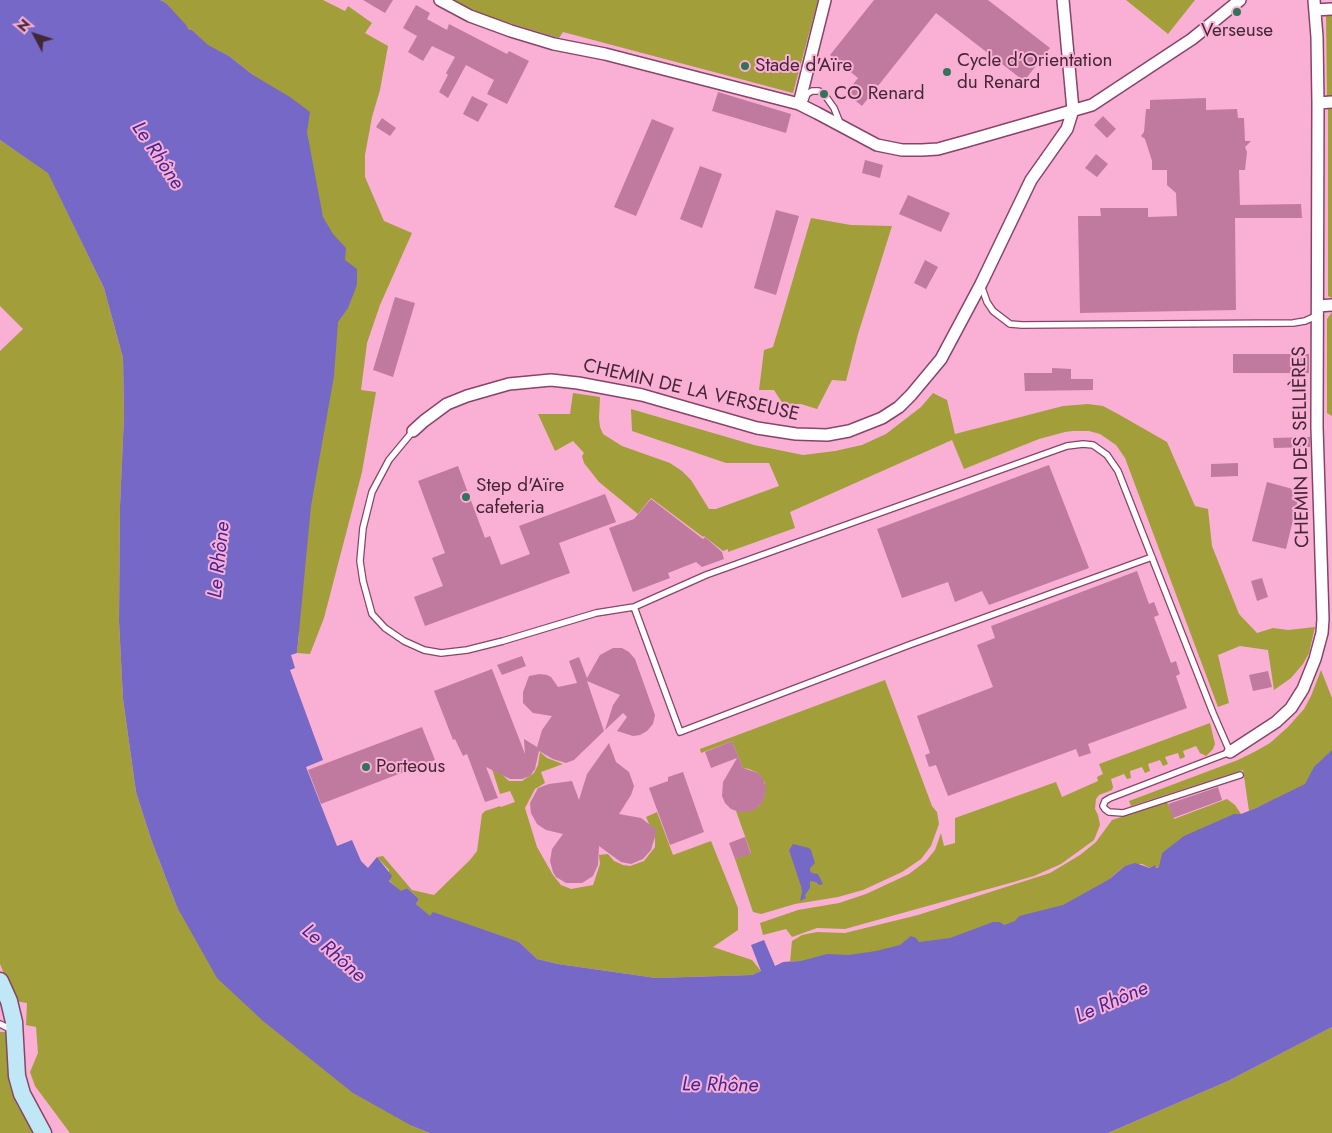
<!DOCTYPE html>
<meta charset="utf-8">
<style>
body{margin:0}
#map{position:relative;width:1332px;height:1133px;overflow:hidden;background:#faafd4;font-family:Jost,sans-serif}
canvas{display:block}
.north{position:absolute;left:10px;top:10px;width:50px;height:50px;-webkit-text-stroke:4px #faafd4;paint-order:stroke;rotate:310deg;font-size:14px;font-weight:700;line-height:20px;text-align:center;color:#442736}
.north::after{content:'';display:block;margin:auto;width:18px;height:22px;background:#442736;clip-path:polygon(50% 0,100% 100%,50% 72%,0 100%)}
</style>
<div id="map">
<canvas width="1332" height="1133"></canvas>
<div class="north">N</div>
</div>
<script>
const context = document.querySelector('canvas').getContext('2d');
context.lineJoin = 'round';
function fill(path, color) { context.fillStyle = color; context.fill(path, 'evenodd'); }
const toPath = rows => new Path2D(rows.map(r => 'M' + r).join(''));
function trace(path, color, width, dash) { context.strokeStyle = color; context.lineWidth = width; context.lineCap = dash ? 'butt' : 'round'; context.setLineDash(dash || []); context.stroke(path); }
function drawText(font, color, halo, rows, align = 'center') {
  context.font = font + ' Jost,sans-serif'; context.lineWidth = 4; context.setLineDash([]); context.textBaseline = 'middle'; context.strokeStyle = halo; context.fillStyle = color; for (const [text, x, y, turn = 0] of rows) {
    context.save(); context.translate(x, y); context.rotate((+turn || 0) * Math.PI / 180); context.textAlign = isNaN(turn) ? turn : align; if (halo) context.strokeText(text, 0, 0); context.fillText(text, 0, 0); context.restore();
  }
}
const green = toPath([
 [160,0,323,0,345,11,348,6,372,23,365,33,388,46,380,90,372,117,365,155,365,177,384,221,412,233,380,305,367,343,361,390,376,392,362,472,324,618,310,654,297,653,299,634,253,75,229,56,208,46,192,30,188,29,166,3],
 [453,0,818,0,793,93,563,32,559,38,486,16],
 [1126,0,1195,0,1168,34],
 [1332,13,1332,98,1327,98,1326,14],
 [1332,106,1332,298,1328,296,1328,107],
 [0,140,48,172,104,288,123,358,124,416,120,506,119,621,123,699,136,792,151,839,177,907,412,1126,430,1133,70,1133,35,1086,30,1072,38,1053,36,1027,26,1025,27,1003,15,1001,0,964,0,351,23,329,0,306],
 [811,218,851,225,892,226,858,334,846,381,832,380,817,409,801,404,783,404,774,390,759,390,764,350,773,347],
 [1332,312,1332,416,1327,413,1327,319],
 [573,393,600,397,599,418,600,427,603,434,622,446,670,463,682,471,691,480,709,509,716,509,779,486,769,463,726,463,632,431,631,409,754,445,803,455,835,451,862,445,886,434,921,407,933,393,947,400,955,434,1063,406,1088,404,1103,406,1118,414,1167,442,1195,506,1208,509,1212,546,1239,614,1257,633,1273,628,1288,630,1315,627,1309,653,1303,664,1291,678,1274,690,1268,650,1240,646,1218,655,1229,703,1218,707,1125,458,1116,445,1100,434,1089,431,1073,431,1065,432,1039,439,964,469,952,440,790,512,795,528,728,552,728,549,723,551,704,536,703,537,651,498,638,514,599,482,584,463,582,456,584,453,573,441,555,451,538,414,570,414],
 [1321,670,1332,698,1332,775,1249,811,1243,770,1131,806,1129,801,1238,760,1256,751,1270,743,1288,727,1304,709,1311,696],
 [885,680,932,806,937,812,939,824,931,846,921,859,902,872,863,890,838,897,795,904,761,914,753,912,735,859,751,853,736,811,747,812,760,805,765,795,765,783,758,773,749,769,743,768,732,741,701,753,700,749],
 [1210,723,1215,744,1213,749,1206,756,1200,753,1196,746,1183,751,1185,757,1180,759,1178,753,1165,757,1168,764,1163,766,1160,760,1148,764,1150,771,1145,773,1142,767,1130,771,1131,778,1127,779,1124,774,1111,779,1113,787,1112,790,1099,795,1096,799,1095,809,1098,815,1100,825,1094,840,1061,864,1034,876,1010,883,845,929,817,928,792,937,786,929,763,935,760,923,798,910,839,903,866,894,909,874,926,861,935,850,941,833,944,846,955,843,955,818,1056,782,1062,797,1098,781,1097,777,1103,774,1099,764],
 [485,747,498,771,509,781,522,781,534,773,538,765,540,752,547,758,563,764,541,772,545,783,535,789,525,808,537,847,553,875,561,885,571,889,593,885,600,864,599,855,608,854,614,861,623,865,630,866,644,861,655,847,655,837,646,817,657,812,673,855,711,841,738,908,738,930,713,947,752,960,761,971,752,975,656,978,558,964,537,959,519,942,430,917,416,904,419,899,407,888,401,892,389,880,389,870,377,857,383,856,412,890,434,895,470,860,477,851,482,814,485,811,500,806,501,807,515,802,510,791,500,794],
 [1227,799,1235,805,1241,814,1162,853,1160,867,1150,868,1142,864,1125,866,1110,878,1101,894,914,955,783,962,790,962,792,941,802,935,817,932,845,933,918,915,1050,873,1080,855,1096,842,1112,820,1167,802,1174,819],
 [1332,1027,1332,1133,1108,1133,1228,1081],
 [0,1032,7,1032,8,1074,10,1086,16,1103,34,1133,0,1133]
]);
const water = toPath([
 [0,0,160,0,166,3,187,26,188,29,192,30,208,45,229,56,253,75,290,97,310,112,307,132,323,217,333,234,346,248,345,260,357,269,357,285,348,308,338,322,334,376,311,506,297,653,291,655,295,668,290,670,323,760,306,767,337,846,352,840,361,861,368,868,377,857,392,876,389,881,401,891,407,888,419,899,416,904,430,916,433,912,519,942,537,959,558,964,656,978,752,975,761,971,751,945,764,940,775,966,783,962,801,961,827,954,849,955,876,951,900,945,911,936,916,938,919,942,950,938,993,922,1000,922,1004,925,1015,921,1019,916,1063,905,1108,880,1125,866,1135,863,1150,868,1155,865,1156,868,1159,867,1162,853,1184,836,1234,814,1241,814,1256,808,1305,784,1314,767,1332,750,1332,1027,1228,1081,1108,1133,430,1133,412,1126,353,1093,263,1021,217,978,177,907,151,839,136,792,123,699,119,621,120,506,124,416,123,358,104,288,48,173,0,140],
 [793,844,809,848,811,850,815,863,810,868,810,871,812,873,818,874,823,884,819,885,816,882,810,881,810,888,805,895,806,898,800,901,802,892,801,886,789,850]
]);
const building = toPath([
 [363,0,393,0,385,13],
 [874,0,988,0,1050,48,1024,81,936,13,862,106,846,93,858,78,830,55],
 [416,5,430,13,427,19,447,30,449,24,507,54,509,51,529,61,507,104,487,94,494,80,466,65,448,98,439,92,448,75,446,73,455,57,432,46,423,61,408,52,417,36,403,28],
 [718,92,791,114,786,133,712,111],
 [472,96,488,104,478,122,463,114],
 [1206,98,1206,110,1237,109,1238,118,1244,118,1245,141,1251,141,1245,147,1247,152,1245,170,1239,170,1240,205,1301,204,1302,218,1235,218,1236,310,1080,313,1078,216,1101,216,1100,208,1148,208,1148,217,1177,216,1176,193,1167,185,1167,170,1152,170,1152,161,1145,139,1141,136,1144,132,1146,109,1150,109,1150,100],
 [1103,116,1116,129,1107,138,1094,125],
 [382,118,396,128,390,136,376,127],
 [652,119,674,128,636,216,614,207],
 [1096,154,1108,164,1097,177,1085,168],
 [865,160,883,165,880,178,862,173],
 [700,166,722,174,702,228,680,219],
 [908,195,950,213,941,232,899,214],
 [776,210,799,216,776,295,754,288],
 [925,260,938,267,926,289,914,283],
 [395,297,415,303,393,377,373,370],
 [1233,354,1309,354,1309,373,1233,373],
 [1052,368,1071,369,1071,379,1093,379,1093,390,1025,391,1024,373,1052,373],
 [1310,437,1310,447,1274,448,1273,438],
 [1238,463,1238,476,1211,477,1211,464],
 [1049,465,1089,568,989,605,982,591,955,602,948,582,902,598,877,529],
 [458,466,485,538,490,536,501,565,530,554,519,526,605,494,616,522,559,543,570,573,425,626,414,597,443,586,432,558,445,553,418,481],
 [1267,482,1300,491,1286,549,1252,541],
 [651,499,703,539,705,537,722,552,724,559,702,567,696,562,668,573,670,578,633,592,609,528,634,519],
 [1137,571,1149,604,1154,602,1159,615,1154,617,1171,663,1176,661,1180,674,1176,676,1187,708,1088,744,1091,753,1079,757,1076,749,948,796,936,765,929,767,925,755,930,753,917,716,993,687,977,645,995,638,991,626],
 [1262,578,1268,597,1257,601,1251,581],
 [613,648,622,648,629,652,635,659,655,715,653,724,647,731,640,735,633,736,617,731,627,717,623,713,605,730,613,705,620,695,587,681,604,731,574,760,566,763,553,759,539,751,535,769,530,776,522,779,510,779,486,767,498,798,485,802,467,754,463,756,455,739,453,740,434,691,492,669,525,754,524,739,537,747,542,730,552,716,533,713,523,703,523,692,529,676,540,674,547,675,551,677,558,687,577,683,569,661,579,657,587,678,600,655],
 [522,656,526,666,502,675,497,665],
 [1268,671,1272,687,1253,691,1249,675],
 [422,727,435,760,321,804,308,770],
 [732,741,743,768,758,773,763,779,766,787,765,795,762,803,754,810,747,812,739,812,731,809,725,803,722,796,723,782,737,758,711,768,705,752],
 [609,743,616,762,629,772,634,786,631,795,619,814,641,818,657,830,651,850,643,859,631,864,621,862,599,846,598,865,593,876,582,883,566,883,556,877,553,872,550,861,552,849,563,834,546,830,537,824,531,813,530,803,538,788,549,784,572,781,579,800,587,774],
 [683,772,704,832,670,845,649,788,668,781,668,777],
 [1218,787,1222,800,1173,818,1168,804],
 [745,837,751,854,735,859,729,843]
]);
const lane = toPath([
 [805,100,807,94,812,91,819,91,824,94,834,108,840,123],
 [981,285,987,302,993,311,1010,324,1022,325,1293,323,1305,321,1318,315],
 [413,431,389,460,372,492,363,528,360,561,363,581,372,614,385,628,404,641,424,650,441,653,467,650,503,641,596,613,634,607,706,575,1067,446,1083,444,1093,445,1107,455,1118,471,1213,713,1230,752,1110,798,1105,801,1103,806,1105,809,1109,812,1123,813,1240,775],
 [634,607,680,732,909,645,1152,557],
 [0,1024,12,1030]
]);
const street = toPath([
 [440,0,470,16,511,31,554,44,605,54,799,104,817,113,877,145,902,150,922,150,938,149,967,141,1092,105,1192,39,1240,0],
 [1315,10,1332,9],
 [1318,103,1332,102],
 [799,104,825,0],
 [1318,306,1332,305],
 [413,431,424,421,447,404,467,396,509,384,551,380,578,383,642,395,757,428,796,434,827,435,849,431,882,418,899,407,911,395,941,359,981,284,1031,180,1067,129,1073,110,1063,0],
 [1230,752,1276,722,1291,708,1303,689,1315,659,1322,633,1323,619,1317,427,1318,103,1317,37,1314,0]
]);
const secondary = toPath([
 [0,981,9,1001,14,1022,17,1076,22,1094,43,1133]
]);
const markers = [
 [1237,12,5,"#35725c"],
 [745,66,5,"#35725c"],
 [947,72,5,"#35725c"],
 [824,94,5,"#35725c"],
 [466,497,5,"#35725c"],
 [366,767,5,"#35725c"]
];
const poiNames = [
 ["Verseuse",1237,31,"center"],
 ["Cycle d'Orientation",957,61],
 ["du Renard",957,83],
 ["Stade d'Aïre",755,66],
 ["CO Renard",834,94],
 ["Step d'Aïre",476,486],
 ["cafeteria",476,508],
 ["Porteous",376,767]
];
const streetNames = [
 ["CHEMIN DE LA VERSEUSE",691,391,13],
 ["CHEMIN DES SELLIÈRES",1302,447,-91]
];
const waterNames = [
 ["Le Rhône",157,156,56],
 ["Le Rhône",220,560,-84],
 ["Le Rhône",333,954,41],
 ["Le Rhône",1112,1003,-23],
 ["Le Rhône",720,1086,1]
];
fill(green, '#a29f3a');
fill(water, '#7668c6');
fill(building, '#c17a9f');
trace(lane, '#864568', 8);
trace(street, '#864568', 14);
trace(secondary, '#864568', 19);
trace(lane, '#fff', 5.5);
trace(street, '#fff', 11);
trace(secondary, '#c0e7f5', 16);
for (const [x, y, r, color] of markers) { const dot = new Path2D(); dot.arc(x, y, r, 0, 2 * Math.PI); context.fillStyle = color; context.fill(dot); trace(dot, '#faafd4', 2); }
drawText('19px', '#442736', '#faafd4', poiNames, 'left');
drawText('19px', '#442736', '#faafd4', streetNames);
drawText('italic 20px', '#432595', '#faafd4', waterNames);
</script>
